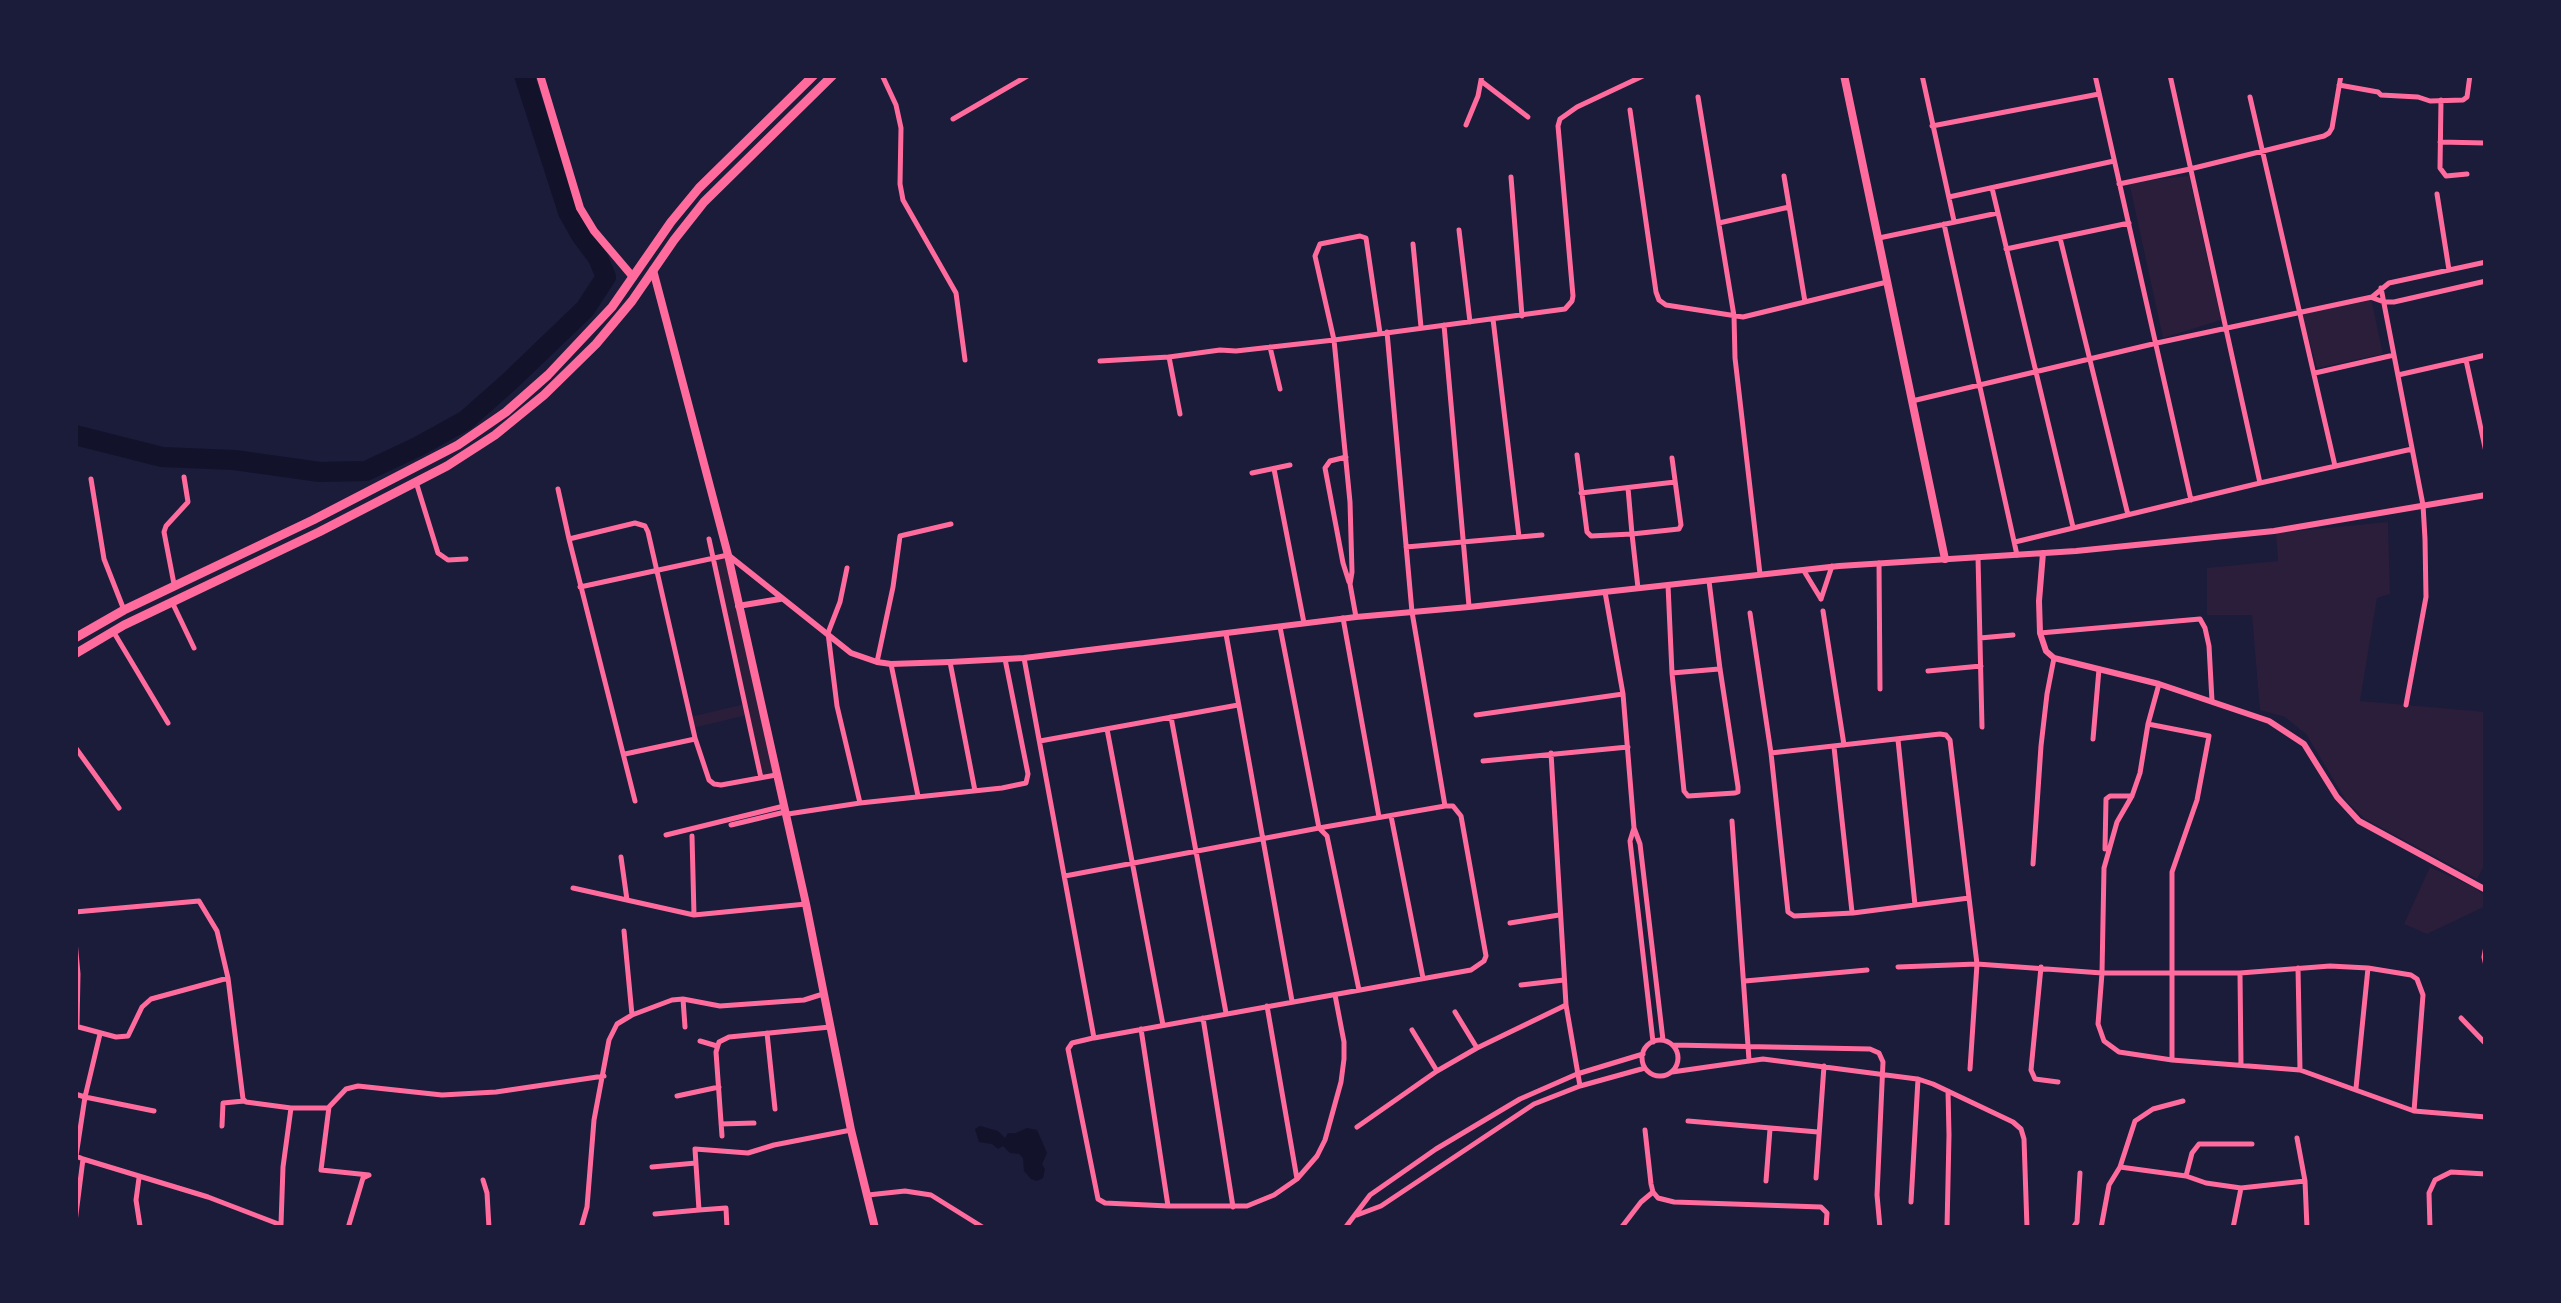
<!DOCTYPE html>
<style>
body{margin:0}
#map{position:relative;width:2561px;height:1303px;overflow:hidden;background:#1b1b3a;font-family:"Archivo Narrow",sans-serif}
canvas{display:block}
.frame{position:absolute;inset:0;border:78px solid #1b1b3a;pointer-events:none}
</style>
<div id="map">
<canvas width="2561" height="1303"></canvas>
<div class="frame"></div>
</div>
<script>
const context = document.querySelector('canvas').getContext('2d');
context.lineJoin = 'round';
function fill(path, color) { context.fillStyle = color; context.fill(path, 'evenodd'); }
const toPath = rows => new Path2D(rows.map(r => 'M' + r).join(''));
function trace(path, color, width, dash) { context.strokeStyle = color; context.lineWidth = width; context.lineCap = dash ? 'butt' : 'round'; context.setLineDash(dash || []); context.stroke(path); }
const green = toPath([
 [2189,176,2221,320,2163,338,2129,182],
 [2371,298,2383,354,2317,368,2301,312],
 [2388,522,2390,594,2377,598,2360,701,2486,712,2486,862,2477,879,2365,819,2347,802,2306,734,2285,717,2260,710,2252,615,2207,615,2207,568,2278,561,2276,533],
 [728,555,777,775,761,778,747,715,693,728,690,717,745,704,713,558],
 [2430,867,2473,887,2486,896,2486,906,2427,934,2404,924]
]);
const water = toPath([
 [980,1126,998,1131,1005,1138,1008,1133,1016,1133,1027,1128,1037,1130,1047,1153,1042,1164,1045,1169,1043,1178,1037,1181,1031,1179,1024,1171,1023,1158,1019,1154,1010,1153,1003,1146,998,1149,992,1144,979,1142,975,1129]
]);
const river = toPath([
 [75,435,162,457,234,460,320,472,366,471,419,446,466,420,510,381,585,309,606,277,598,258,581,235,568,212,524,75]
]);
const minor = toPath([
 [882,75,896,105,901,128,900,184,903,200,956,293,965,360],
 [1922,75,1954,221],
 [2095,75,2191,500],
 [2170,75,2260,483],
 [1481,81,1528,117],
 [2339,85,2378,92,2381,95,2418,97,2430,101,2463,100,2467,97,2470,75],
 [1698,97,1734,316,1735,358,1760,574],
 [2250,97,2335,466],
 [2441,100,2440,168,2446,176,2467,174],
 [1630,110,1656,292,1659,300,1666,305,1743,317,1887,282],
 [953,119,1029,75],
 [1466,125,1478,96,1482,75],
 [1932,126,2099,94],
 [2440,142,2485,143],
 [1784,176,1805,302],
 [1511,177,1522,316],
 [2119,184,2190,169,2324,136,2329,133,2332,128,2341,75],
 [1992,188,2073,527],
 [2437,194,2449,270],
 [1949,197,2114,161],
 [1719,223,1789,207],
 [1944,224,2017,555],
 [1459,230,1470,322],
 [1879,238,1998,213],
 [2060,238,2128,515],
 [1413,244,1421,327],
 [2006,249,2129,223],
 [2381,288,2423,505,2425,539,2426,597,2406,705],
 [2372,297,2389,283,2486,262],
 [2373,298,2384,302,2394,302,2486,281],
 [1493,319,1519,537],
 [1444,325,1469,606],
 [1387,332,1412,612,1445,806],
 [1270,347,1280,389],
 [1169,357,1180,414],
 [2466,360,2486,452],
 [1100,361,1169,357,1220,350,1236,351,1334,340,1565,309,1572,301,1573,296,1558,126,1560,119,1577,107,1645,75],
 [2315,373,2394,355],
 [2398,375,2486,355],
 [1912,401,2157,343,2372,297],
 [1577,455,1587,532,1591,536,1632,534,1638,588],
 [1346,457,1330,461,1325,468,1343,563,1349,582],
 [1274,469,1304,623],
 [1252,473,1290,465],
 [91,479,104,559,124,610],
 [416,482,438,553,448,560,466,559],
 [1628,488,1632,534,1679,529,1681,525,1672,458],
 [558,489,569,539,635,523,645,526,648,532,695,738,709,780,714,784,721,785,776,775],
 [1581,493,1675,482],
 [569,539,635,801],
 [709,539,761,778],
 [2015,542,2260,483,2412,449],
 [1406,547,1542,535],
 [1978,557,1982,727],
 [1879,563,1880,689],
 [847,568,840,602,828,633,837,706,860,803],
 [1804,571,1821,599],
 [174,584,164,532,166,526,188,502,184,477],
 [1668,585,1672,673,1684,791,1688,796,1735,793,1738,792,1738,787,1720,669,1709,581],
 [580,587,728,555],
 [1605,592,1623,694,1634,828,1630,841,1653,1042],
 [1821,599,1832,566],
 [173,604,194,648],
 [1823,611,1844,745],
 [1750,613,1771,753,1788,912,1794,916,1853,913,1969,898],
 [1356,617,1350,584,1352,572,1350,502,1334,340,1315,256,1320,244,1360,236,1366,238,1380,333],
 [1343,618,1379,817],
 [1280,627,1319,828,1327,836,1359,990],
 [113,631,168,723],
 [2040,633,2200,619,2205,628,2209,646,2212,701],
 [1226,634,1292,1001],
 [1980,638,2013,635],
 [1024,658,1094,1038,1471,970,1484,961,1486,956,1461,816,1453,806,1445,806,1319,828,1065,876],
 [877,662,893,587,900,536,951,524],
 [950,662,975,791],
 [891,664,918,796],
 [1928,671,1981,666],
 [1672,673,1719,669],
 [2159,684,2148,724,2140,773,2132,796,2117,822,2104,868,2102,973,2098,1024,2104,1041,2119,1052,2172,1060,2300,1070,2414,1111,2486,1117],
 [1476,715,1623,694],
 [1171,717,1226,1013],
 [2148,724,2209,736,2197,800,2172,872,2172,1060],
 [1107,729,1163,1025],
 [2093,739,2099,669],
 [1898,740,1915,905],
 [1040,741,1238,705],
 [75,747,119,808],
 [1834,747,1852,912],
 [1551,753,1566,1005,1580,1086],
 [1771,753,1940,734,1946,735,1950,740,1977,964,1970,1069],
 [625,754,695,739],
 [1483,761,1628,747],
 [788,814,860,803,1002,788,1026,783,1028,774,1005,659],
 [1391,816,1423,978],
 [1732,821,1749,1060],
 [731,825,785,812],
 [1634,828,1640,844,1663,1040],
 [666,835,784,806],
 [692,836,694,915],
 [2105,849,2106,799,2110,796,2132,796],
 [621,857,627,900],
 [2033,864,2041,746,2047,694,2054,658],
 [573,888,694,915,806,904],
 [75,912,199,901,217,931,228,978,243,1099,246,1102,291,1108,328,1108],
 [1510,923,1559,915],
 [624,931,632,1015],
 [75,941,78,974,77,1027],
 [2486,946,2484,957,2486,966],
 [1898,967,1977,964,2102,973,2240,973,2330,966,2368,968,2411,975,2417,979,2423,995,2414,1111],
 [2041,967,2031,1070,2035,1079,2058,1082],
 [2298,968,2300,1070],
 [2240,973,2241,1065],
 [1745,981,1867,970],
 [1521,985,1564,980],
 [683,999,685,1027],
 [1267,1006,1297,1179],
 [1455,1012,1477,1048],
 [1203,1018,1233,1207],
 [2461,1018,2486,1044],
 [75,1026,116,1037,128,1036,142,1007,151,999,228,978],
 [1141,1029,1168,1206],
 [1412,1030,1437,1071],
 [767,1033,775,1109],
 [1093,1038,1072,1043,1068,1049,1098,1199,1105,1203,1168,1206,1247,1206,1274,1195,1297,1179,1317,1156,1325,1140,1341,1082,1344,1059,1344,1042,1335,995],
 '1642 1058a18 18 0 1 1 36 0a18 18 0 1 1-36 0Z',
 [700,1041,717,1046],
 [1673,1045,1870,1049,1879,1053,1883,1062,1877,1195,1880,1228],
 [1672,1072,1763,1059,1917,1079],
 [2356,1088,2368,968],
 [75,1094,85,1097,100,1034],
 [677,1096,719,1087],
 [1688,1121,1818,1132],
 [721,1124,754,1123],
 [222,1126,223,1103,244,1101],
 [1357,1127,1437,1071,1477,1048,1566,1005],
 [1645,1130,1651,1184,1653,1192,1658,1198,1674,1202,1821,1207,1827,1213,1826,1228],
 [722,1136,716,1052,719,1042,729,1037,830,1027],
 [83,1159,208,1197,281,1225],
 [652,1167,696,1163],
 [2120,1167,2186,1176,2206,1183,2241,1188,2305,1181,2297,1138],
 [2186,1176,2192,1153,2199,1144,2252,1144],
 [139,1178,136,1200,140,1226],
 [1816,1178,1824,1066],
 [483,1180,487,1193,489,1228],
 [1766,1181,1770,1129],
 [2305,1181,2307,1228],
 [868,1195,905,1191,931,1195,984,1228],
 [1911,1202,1918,1079,1933,1084,2013,1122,2021,1129,2024,1139,2027,1228],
 [655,1214,699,1210],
 [1357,1215,1381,1206,1534,1104,1580,1086,1645,1068],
 [75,1222,83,1159,76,1156,85,1097,154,1111],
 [281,1224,283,1167,291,1108],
 [348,1228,363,1178,369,1175,321,1170,329,1107,346,1089,358,1086,442,1095,496,1092,604,1076],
 [581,1228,587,1207,594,1120,609,1040,617,1024,632,1015,672,1000,683,999,720,1006,804,1000,823,994],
 [727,1228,726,1208,699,1210,695,1149,748,1153,774,1145,851,1130],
 [1345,1228,1370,1195,1436,1149,1520,1099,1577,1074,1643,1054],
 [1621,1228,1641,1202,1653,1192],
 [1947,1228,1949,1135,1948,1091],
 [2073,1228,2077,1222,2080,1173],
 [2101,1228,2109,1185,2120,1167,2135,1121,2153,1109,2183,1101],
 [2233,1228,2241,1188],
 [2430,1228,2429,1193,2435,1180,2451,1172,2486,1174]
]);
const tertiary = toPath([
 [2043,553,2039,601,2040,633,2046,651,2054,658,2159,684,2269,721,2304,744,2337,797,2359,821,2486,890],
 [728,555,851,653,877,662,891,664,950,662,1024,658,1356,617,1469,607,1839,566,2076,551,2274,531,2486,495],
 [738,606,780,599]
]);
const secondary = toPath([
 [540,75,580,208,594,231,633,277],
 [1844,75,1945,559],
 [653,270,728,555,806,904,851,1130,875,1228]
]);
const trunk = toPath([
 [75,638,124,610,313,520,458,445,506,412,548,375,612,307,671,222,699,188,814,75],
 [75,654,124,625,319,532,447,466,495,435,544,395,596,344,632,301,674,240,704,202,833,75]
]);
fill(green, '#2a1e3b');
fill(water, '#12122b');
trace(river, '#12122b', 20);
trace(minor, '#ff6b9d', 5);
trace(tertiary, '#ff6b9d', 6);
trace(secondary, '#ff6b9d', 8);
trace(trunk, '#ff6b9d', 9);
</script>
